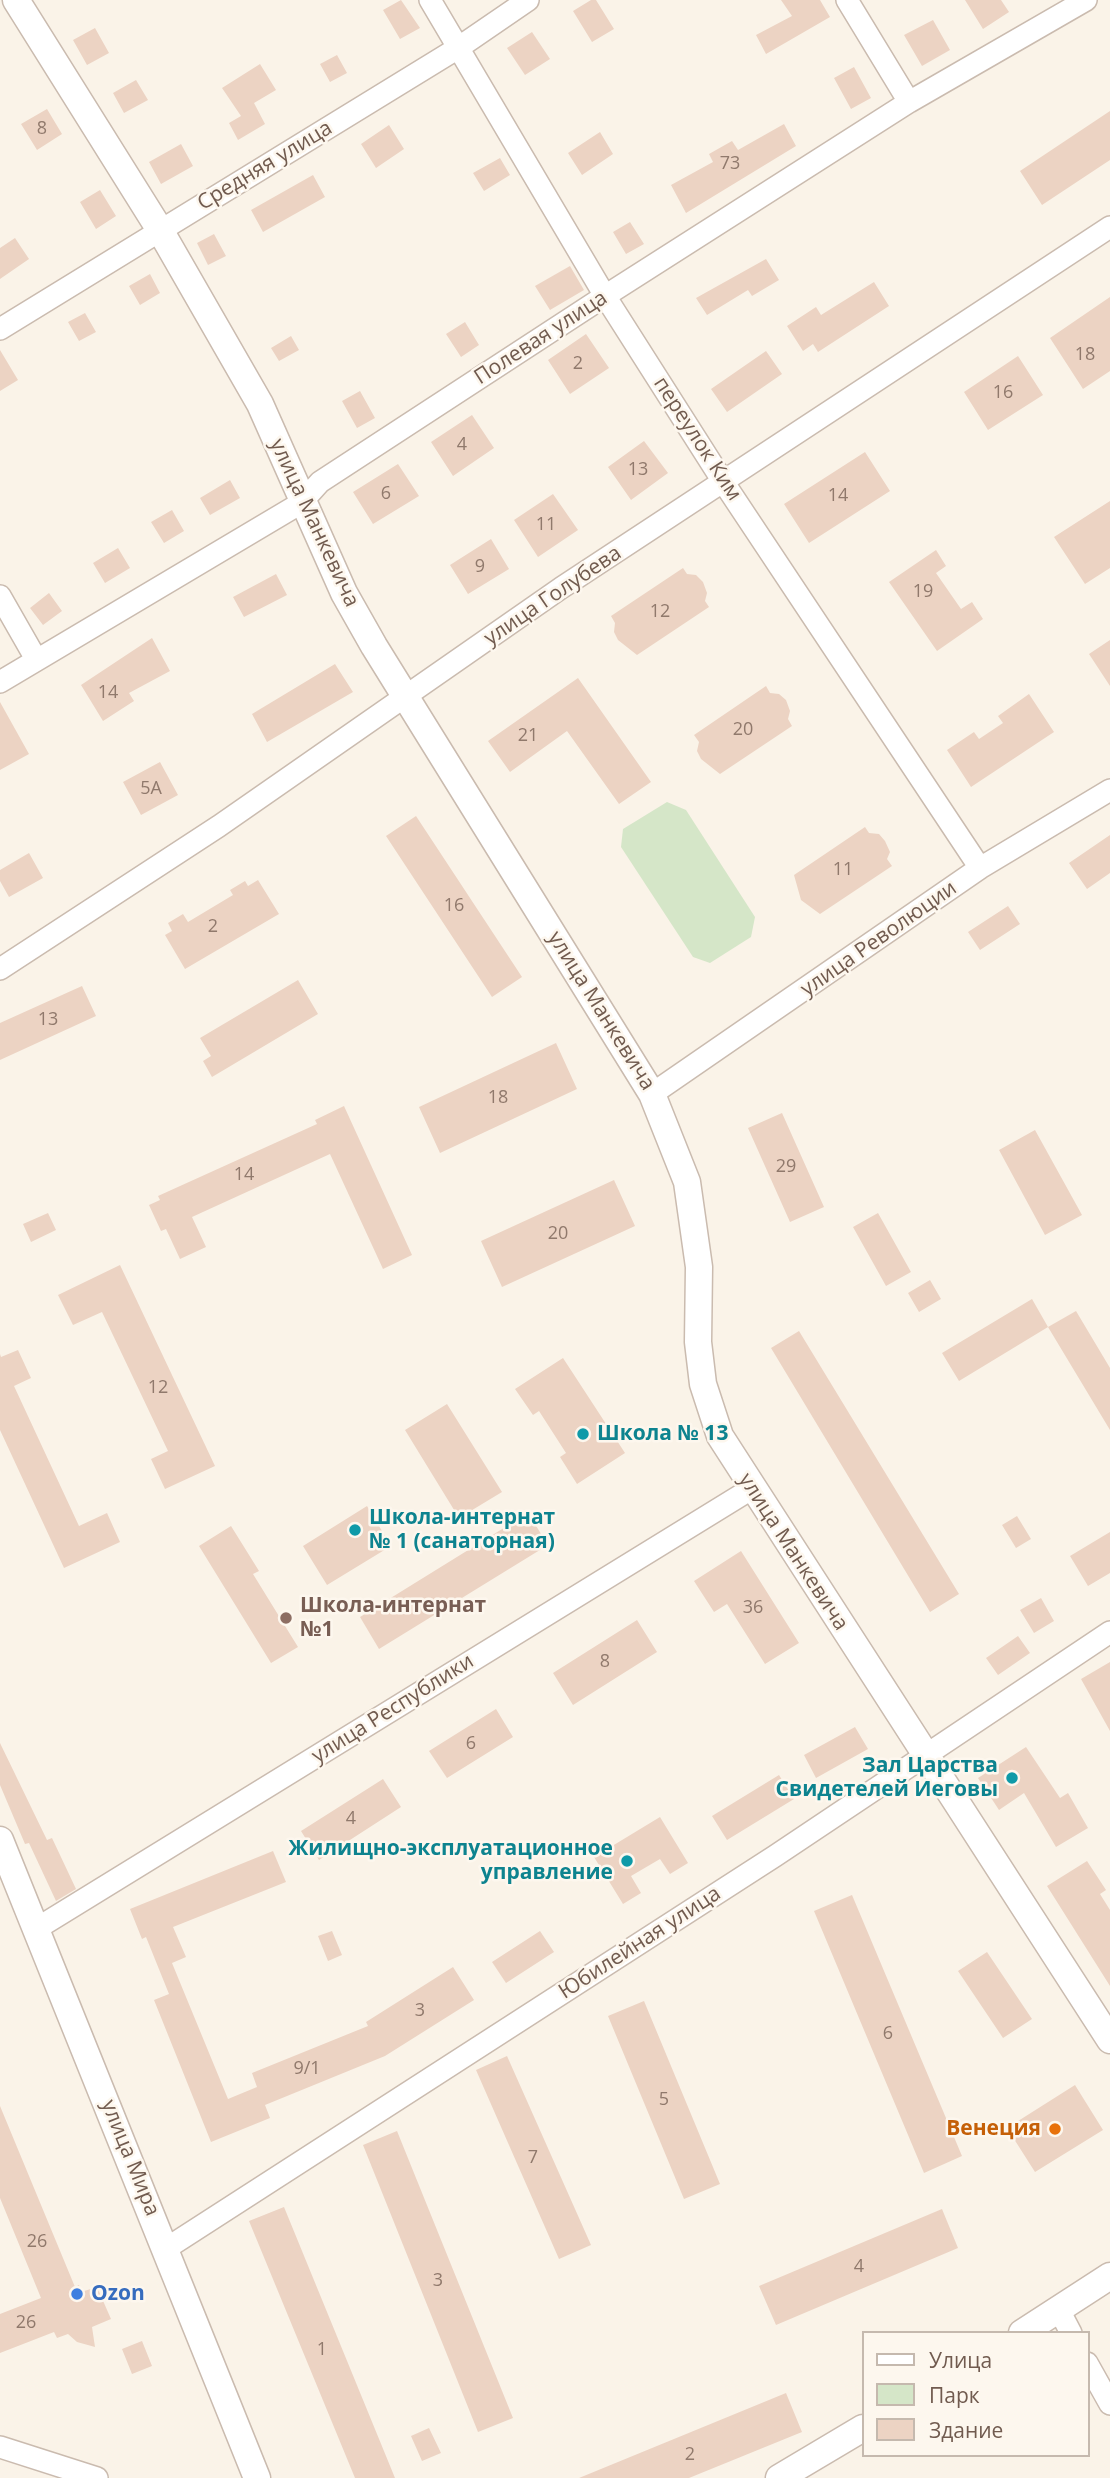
<!DOCTYPE html>
<meta charset="utf-8">
<style>
body{margin:0}
#map{position:relative;width:1110px;height:2478px;overflow:hidden;background:#faf3e8;font-family:"Open Sans",sans-serif}
canvas{display:block}
.legend{position:absolute;left:862px;top:2331px;width:228px;height:126px;box-sizing:border-box;background:#fdf7ee;border:2px solid #c5b9ae;margin:0;padding:9px 12px;list-style:none;font-size:21px;color:#715b4f}
.legend li{display:flex;align-items:center;gap:14px;height:35px}
.legend b{width:35px;border:2px solid #c5b9ae}
</style>
<div id="map">
<canvas width="1110" height="2478"></canvas>
<ul class="legend">
<li><b style="height:9px;background:#fff"></b>Улица</li>
<li><b style="height:19px;background:#d5e6c8"></b>Парк</li>
<li><b style="height:19px;background:#ecd3c3"></b>Здание</li>
</ul>
</div>
<script>
const context = document.querySelector('canvas').getContext('2d');
context.lineJoin = 'round';
function fill(path, color) { context.fillStyle = color; context.fill(path, 'evenodd'); }
const toPath = rows => new Path2D(rows.map(r => 'M' + r).join(''));
function trace(path, color, width, dash) { context.strokeStyle = color; context.lineWidth = width; context.lineCap = dash ? 'butt' : 'round'; context.setLineDash(dash || []); context.stroke(path); }
function drawText(font, color, halo, rows, align = 'center') {
  context.font = font + ' "Open Sans",sans-serif'; context.lineWidth = 5; context.setLineDash([]); context.textBaseline = 'middle'; context.strokeStyle = halo; context.fillStyle = color; for (const [text, x, y, turn = 0] of rows) {
    context.save(); context.translate(x, y); context.rotate((+turn || 0) * Math.PI / 180); context.textAlign = isNaN(turn) ? turn : align; if (halo) context.strokeText(text, 0, 0); context.fillText(text, 0, 0); context.restore();
  }
}
const green = toPath([
 [667,802,686,810,755,917,751,937,710,963,693,957,621,847,623,829]
]);
const building = toPath([
 [401,0,420,28,400,39,383,10],
 [591,0,596,0,614,29,592,42,573,11],
 [781,0,820,0,830,17,766,54,756,35,792,16],
 [965,0,1001,0,1009,12,983,29],
 [933,20,950,50,922,66,904,35],
 [95,28,109,53,87,65,73,40],
 [532,32,550,59,525,75,507,48],
 [337,55,347,73,330,82,320,64],
 [260,64,276,90,254,103,265,124,238,140,229,123,241,116,222,88],
 [854,67,871,98,851,109,834,78],
 [136,80,148,100,124,113,113,93],
 [47,109,62,134,37,150,21,124],
 [1110,111,1110,160,1042,205,1020,171],
 [784,124,796,146,686,213,671,185,713,162,709,154,732,141,738,150],
 [389,125,404,149,376,168,361,144],
 [600,132,613,154,582,175,568,153],
 [181,144,193,166,161,184,149,162],
 [500,158,510,175,484,191,473,173],
 [313,175,325,197,263,232,251,210],
 [100,190,116,216,96,229,80,202],
 [630,222,644,244,626,254,613,232],
 [214,234,226,256,208,265,197,243],
 [15,238,29,259,0,279,0,248],
 [766,259,779,280,752,296,748,290,707,315,696,298],
 [570,266,584,290,550,310,535,286],
 [150,274,160,293,140,305,129,286],
 [874,282,889,306,818,352,813,344,803,351,787,326,816,307,821,315],
 [1110,297,1110,371,1083,389,1050,338],
 [85,313,96,332,79,341,68,322],
 [465,322,479,345,461,357,446,334],
 [586,334,609,368,570,394,548,360],
 [291,336,299,350,279,361,271,348],
 [0,350,18,380,0,391],
 [766,351,782,374,727,412,711,389],
 [1018,356,1043,395,988,430,964,392],
 [360,391,375,418,357,428,342,401],
 [472,415,494,448,453,476,431,442],
 [644,441,668,473,631,500,608,467],
 [865,452,890,491,809,543,784,504],
 [398,464,419,496,373,524,353,492],
 [230,480,240,498,210,515,200,498],
 [553,494,578,530,538,557,514,520],
 [1110,501,1110,568,1085,584,1054,537],
 [172,510,184,531,164,543,151,522],
 [491,539,509,569,468,594,450,565],
 [118,548,130,568,105,583,93,563],
 [936,550,946,566,936,573,961,609,972,602,983,619,937,651,889,582],
 [683,568,687,574,696,575,703,582,707,593,705,601,709,607,637,655,618,640,614,632,615,623,611,616],
 [276,574,287,595,244,617,233,597],
 [49,593,62,611,43,625,30,608],
 [152,638,170,671,129,693,134,701,103,721,81,685],
 [1110,640,1110,686,1089,654],
 [335,664,353,692,267,742,252,714],
 [578,678,651,782,619,804,567,731,510,772,488,741],
 [766,686,770,693,779,694,786,700,790,711,788,719,792,726,720,774,701,759,697,751,699,742,694,735],
 [1029,694,1054,732,971,787,947,750,974,732,979,739,1003,723,998,716],
 [0,702,29,754,0,770],
 [160,762,178,795,141,815,123,782],
 [416,816,522,977,492,997,386,836],
 [865,827,869,833,879,834,885,841,890,852,887,859,892,866,820,914,801,900,794,875],
 [1110,835,1110,873,1087,889,1069,863],
 [29,853,43,878,9,897,0,881,0,870],
 [258,880,279,914,185,969,165,935,172,931,168,923,183,914,188,922,233,895,230,890,245,881,248,886],
 [1008,906,1020,924,980,950,968,932],
 [298,980,318,1014,212,1077,203,1061,211,1056,200,1038],
 [82,986,96,1016,0,1060,0,1023],
 [556,1043,577,1089,440,1153,419,1107],
 [344,1106,412,1255,383,1269,330,1154,192,1217,206,1247,180,1259,166,1229,161,1231,149,1205,160,1200,158,1196,317,1124,315,1120],
 [782,1113,824,1207,790,1222,748,1128],
 [1035,1130,1082,1215,1045,1235,999,1150],
 [614,1180,635,1226,502,1287,481,1241],
 [48,1213,56,1230,31,1242,23,1224],
 [878,1213,911,1272,886,1286,853,1227],
 [120,1265,215,1466,165,1489,151,1459,168,1451,102,1312,73,1325,58,1295],
 [930,1280,941,1299,919,1312,908,1293],
 [1032,1299,1048,1327,959,1381,942,1353],
 [1076,1311,1110,1368,1110,1430,1048,1327],
 [799,1331,959,1594,930,1612,771,1348],
 [18,1350,31,1378,14,1386,79,1526,107,1513,120,1542,64,1568,0,1430,0,1354,1,1357],
 [563,1358,625,1453,577,1484,560,1457,566,1453,539,1411,533,1415,515,1389],
 [447,1404,502,1492,459,1518,405,1430],
 [367,1506,391,1546,327,1585,303,1546],
 [528,1513,548,1545,379,1649,360,1617],
 [1017,1516,1031,1539,1016,1548,1002,1525],
 [231,1526,259,1571,253,1574,298,1647,271,1663,199,1546],
 [1110,1532,1110,1573,1088,1586,1070,1556],
 [741,1551,799,1643,765,1664,727,1604,714,1612,694,1581],
 [1041,1598,1054,1621,1034,1633,1020,1610],
 [637,1620,657,1652,573,1705,553,1673],
 [1018,1636,1030,1653,998,1675,986,1658],
 [1110,1662,1110,1731,1081,1679],
 [496,1709,513,1737,447,1778,429,1751],
 [855,1727,868,1749,816,1778,804,1755],
 [0,1743,47,1840,52,1838,76,1889,56,1901,29,1843,25,1844,0,1785],
 [1026,1747,1060,1798,1068,1793,1088,1828,1056,1847,1024,1793,999,1810,978,1778],
 [779,1775,794,1799,727,1840,712,1816],
 [383,1779,401,1807,319,1860,301,1831],
 [660,1817,688,1863,670,1874,660,1859,631,1876,641,1893,623,1904,594,1857],
 [273,1851,286,1882,173,1927,186,1957,172,1963,228,2099,257,2087,252,2073,368,2026,366,2022,453,1967,474,2000,385,2056,265,2105,270,2118,211,2142,154,2000,169,1994,146,1937,142,1939,130,1909],
 [1087,1861,1106,1890,1100,1894,1110,1910,1110,1986,1047,1886],
 [852,1895,962,2156,924,2173,814,1911],
 [332,1931,342,1955,328,1961,318,1936],
 [540,1931,554,1952,506,1983,492,1962],
 [987,1952,1032,2019,1003,2038,958,1971],
 [644,2001,720,2184,684,2199,608,2016],
 [507,2056,591,2245,559,2259,476,2070],
 [1075,2085,1103,2130,1035,2172,1007,2128],
 [0,2106,75,2287,79,2285,81,2292,97,2287,111,2319,92,2327,95,2347,77,2342,68,2334,57,2338,54,2332,0,2353,0,2314,41,2298,0,2198],
 [397,2131,513,2418,478,2432,363,2145],
 [284,2207,395,2478,355,2478,249,2221],
 [942,2209,958,2248,776,2325,759,2286],
 [142,2341,152,2366,132,2374,122,2349],
 [786,2393,802,2432,689,2478,579,2478],
 [429,2428,441,2453,422,2461,411,2436]
]);
const minor = toPath([
 [430,0,605,296,724,483,980,868],
 [847,0,909,102],
 [0,329,458,48,528,0],
 [0,596,36,659],
 [0,682,301,503,320,482,605,296,909,102,1086,0],
 [0,969,219,826,561,588,1110,227],
 [652,1094,980,868,1110,790],
 [36,1929,751,1489],
 [167,2248,775,1856,1110,1632],
 [1059,2310,1071,2333],
 [1087,2363,1110,2404],
 [0,2447,97,2478]
]);
const tertiary = toPath([
 [16,0,160,230,260,404,344,593,374,646,652,1094,687,1182,699,1267,698,1342,703,1384,720,1436,1110,2040],
 [0,1840,257,2478],
 [1022,2333,1110,2276],
 [779,2478,863,2428]
]);
const markers = [
 [583,1434,7,"#0f9aa8"],
 [355,1530,7,"#0f9aa8"],
 [286,1618,7,"#8d6e63"],
 [1012,1778,7,"#0f9aa8"],
 [627,1861,7,"#0f9aa8"],
 [1055,2129,7,"#e8710a"],
 [77,2294,7,"#3f7fe0"]
];
const numberNames = [
 ["8",42,129],
 ["73",730,164],
 ["18",1085,355],
 ["2",578,364],
 ["16",1003,393],
 ["4",462,445],
 ["13",638,470],
 ["6",386,494],
 ["14",838,496],
 ["11",546,525],
 ["9",480,567],
 ["19",923,592],
 ["12",660,612],
 ["14",108,693],
 ["20",743,730],
 ["21",528,736],
 ["5А",151,789],
 ["11",843,870],
 ["16",454,906],
 ["2",213,927],
 ["13",48,1020],
 ["18",498,1098],
 ["29",786,1167],
 ["14",244,1175],
 ["20",558,1234],
 ["12",158,1388],
 ["36",753,1608],
 ["8",605,1662],
 ["6",471,1744],
 ["4",351,1819],
 ["3",420,2011],
 ["6",888,2034],
 ["9/1",307,2069],
 ["5",664,2100],
 ["7",533,2158],
 ["26",37,2242],
 ["4",859,2267],
 ["3",438,2281],
 ["26",26,2323],
 ["1",322,2350],
 ["2",690,2455]
];
const streetNames = [
 ["Средняя улица",265,166,-31],
 ["Полевая улица",541,338,-33],
 ["переулок Ким",697,439,57],
 ["улица Манкевича",314,523,65],
 ["улица Голубева",553,596,-34],
 ["улица Революции",879,939,-35],
 ["улица Манкевича",601,1011,58],
 ["улица Манкевича",793,1552,57],
 ["улица Республики",393,1709,-32],
 ["Юбилейная улица",640,1943,-33],
 ["улица Мира",130,2158,68]
];
const cultureNames = [
 ["Школа № 13",597,1434],
 ["Школа-интернат",369,1518],
 ["№ 1 (санаторная)",369,1542],
 ["Зал Царства",998,1766,"right"],
 ["Свидетелей Иеговы",998,1790,"right"],
 ["Жилищно-эксплуатационное",613,1849,"right"],
 ["управление",613,1873,"right"]
];
const educationNames = [
 ["Школа-интернат",300,1606],
 ["№1",300,1630]
];
const foodNames = [
 ["Венеция",1041,2129]
];
const shopNames = [
 ["Ozon",91,2294]
];
fill(green, '#d5e6c8');
fill(building, '#ecd3c3');
trace(minor, '#cabbaf', 24);
trace(tertiary, '#cabbaf', 29);
trace(minor, '#fff', 21);
trace(tertiary, '#fff', 26);
for (const [x, y, r, color] of markers) { const dot = new Path2D(); dot.arc(x, y, r, 0, 2 * Math.PI); context.fillStyle = color; context.fill(dot); trace(dot, '#fdf7ee', 2.5); }
drawText('18px', '#90796c', null, numberNames);
drawText('21px', '#715b4f', '#fdf7ee', streetNames);
drawText('bold 21px', '#0d838f', '#fdf7ee', cultureNames, 'left');
drawText('bold 21px', '#785e54', '#fdf7ee', educationNames, 'left');
drawText('bold 21px', '#c56008', '#fdf7ee', foodNames, 'right');
drawText('bold 21px', '#366cbe', '#fdf7ee', shopNames, 'left');
</script>
